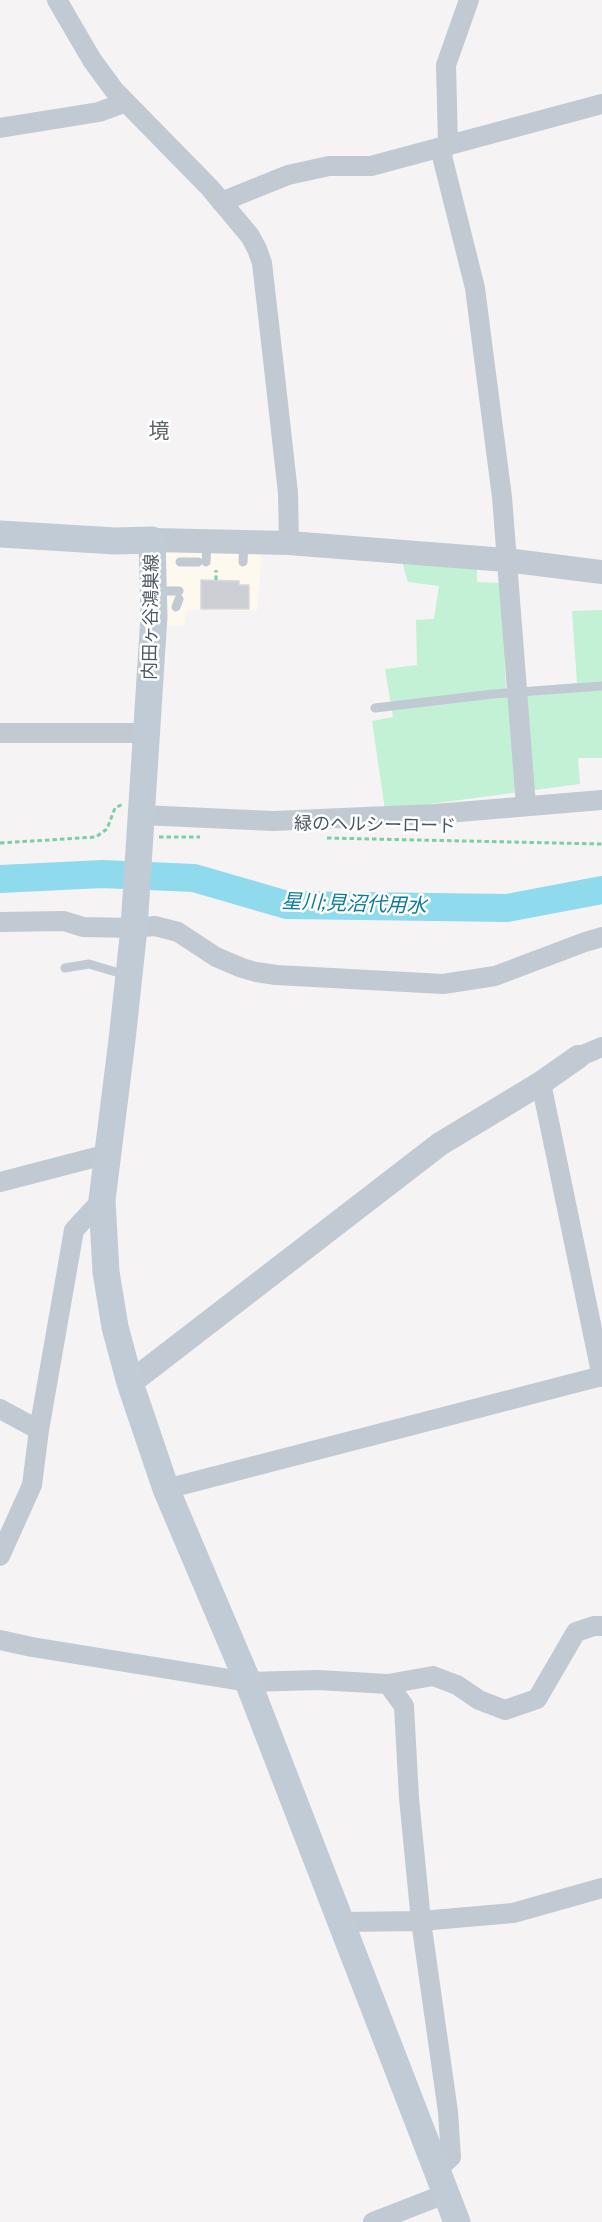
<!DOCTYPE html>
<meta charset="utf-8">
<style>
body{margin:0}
canvas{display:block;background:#f5f3f3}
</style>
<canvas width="602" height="2222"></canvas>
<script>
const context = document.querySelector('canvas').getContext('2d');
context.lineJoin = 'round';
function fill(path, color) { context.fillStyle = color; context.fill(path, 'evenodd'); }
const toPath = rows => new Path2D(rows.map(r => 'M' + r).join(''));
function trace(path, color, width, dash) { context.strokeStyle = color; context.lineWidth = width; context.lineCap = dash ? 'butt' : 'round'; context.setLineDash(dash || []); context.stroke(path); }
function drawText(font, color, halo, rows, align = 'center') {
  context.font = font + ' "Public Sans","Noto Sans JP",sans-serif'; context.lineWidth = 5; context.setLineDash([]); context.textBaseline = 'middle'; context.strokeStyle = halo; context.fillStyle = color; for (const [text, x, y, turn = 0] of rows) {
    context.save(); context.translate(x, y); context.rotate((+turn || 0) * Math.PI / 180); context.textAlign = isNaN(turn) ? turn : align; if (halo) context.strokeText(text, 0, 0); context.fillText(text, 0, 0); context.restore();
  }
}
const commercial = toPath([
 [168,551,262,552,257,611,186,610,184,626,162,625,165,557]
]);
const green = toPath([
 [401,559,477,566,477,582,500,583,506,689,577,683,572,611,602,610,602,758,578,758,580,784,385,810,372,721,393,717,385,669,417,665,416,620,434,619,439,586,408,582]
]);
const river = toPath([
 [0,879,102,874,194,878,287,905,507,908,602,890]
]);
const building = toPath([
 [201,580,239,581,239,585,249,585,249,609,201,609,201,580]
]);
const path = toPath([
 [216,580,216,570],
 [159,837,200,837],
 [327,838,602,844],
 [0,843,96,837,107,829,115,808,123,804]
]);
const service = toPath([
 [180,562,198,562],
 [206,562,207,543],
 [243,562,244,543],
 [156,591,179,591],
 [176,607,179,599],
 [375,708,493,694,602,686],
 [65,968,89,964,126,975]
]);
const minor = toPath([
 [57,0,92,60,114,90,210,188,250,236,257,249,262,263,273,359,288,493,289,543],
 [0,128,99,112,126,102],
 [448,146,446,65,469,0],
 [440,148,475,288,485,366,502,497,526,806],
 [221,202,288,175,329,166,371,166,602,104],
 [0,733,146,733],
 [141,815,273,821,435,814,602,800],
 [0,922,64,921,83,927,134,928,155,926,178,932,216,957,242,968,256,972,276,975,443,984,495,976,585,942,602,937],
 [578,1057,602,1047],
 [541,1083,602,1377],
 [0,1182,108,1154],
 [0,1409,39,1430],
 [166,1489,602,1376],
 [0,1556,32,1485,39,1430,74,1230,102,1200],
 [0,1640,32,1647,248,1682,318,1680,388,1684,433,1676,457,1685,479,1700,505,1710,537,1699,576,1632,594,1626,602,1626],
 [388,1684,404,1706,409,1798,421,1921,448,2112,451,2157,437,2170],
 [343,1922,421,1921,513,1913,602,1888],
 [373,2222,445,2194]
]);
const tertiary = toPath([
 [152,540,289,543,506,560,602,572],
 [130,1383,440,1144,541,1083,578,1057]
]);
const secondary = toPath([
 [0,534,115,541,152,540,154,616,134,928,122,1040,102,1200,106,1272,115,1327,130,1383,166,1489,248,1682,457,2222]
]);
const streetNames = [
 ["内田ヶ谷鴻巣線",151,617,-89],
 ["緑のヘルシーロード",375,825,1]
];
const waterNames = [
 ["星川;見沼代用水",354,904,2]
];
const quarterNames = [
 ["境",159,432]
];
fill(commercial, '#fdf9ef');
fill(green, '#c3f1d5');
trace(river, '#90daee', 28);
fill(building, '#cdcfd5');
trace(building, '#d7d9de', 1.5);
trace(path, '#7ad0a6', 3, [4.5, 3]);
trace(service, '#c1cad2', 9);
trace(minor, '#c1cad2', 20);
trace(tertiary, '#c1cad2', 24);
trace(secondary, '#c1cbd6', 27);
drawText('18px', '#4a5661', '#fff', streetNames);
drawText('italic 20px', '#0c7c9b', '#fff', waterNames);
drawText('21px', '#5f6368', '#fff', quarterNames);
</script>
